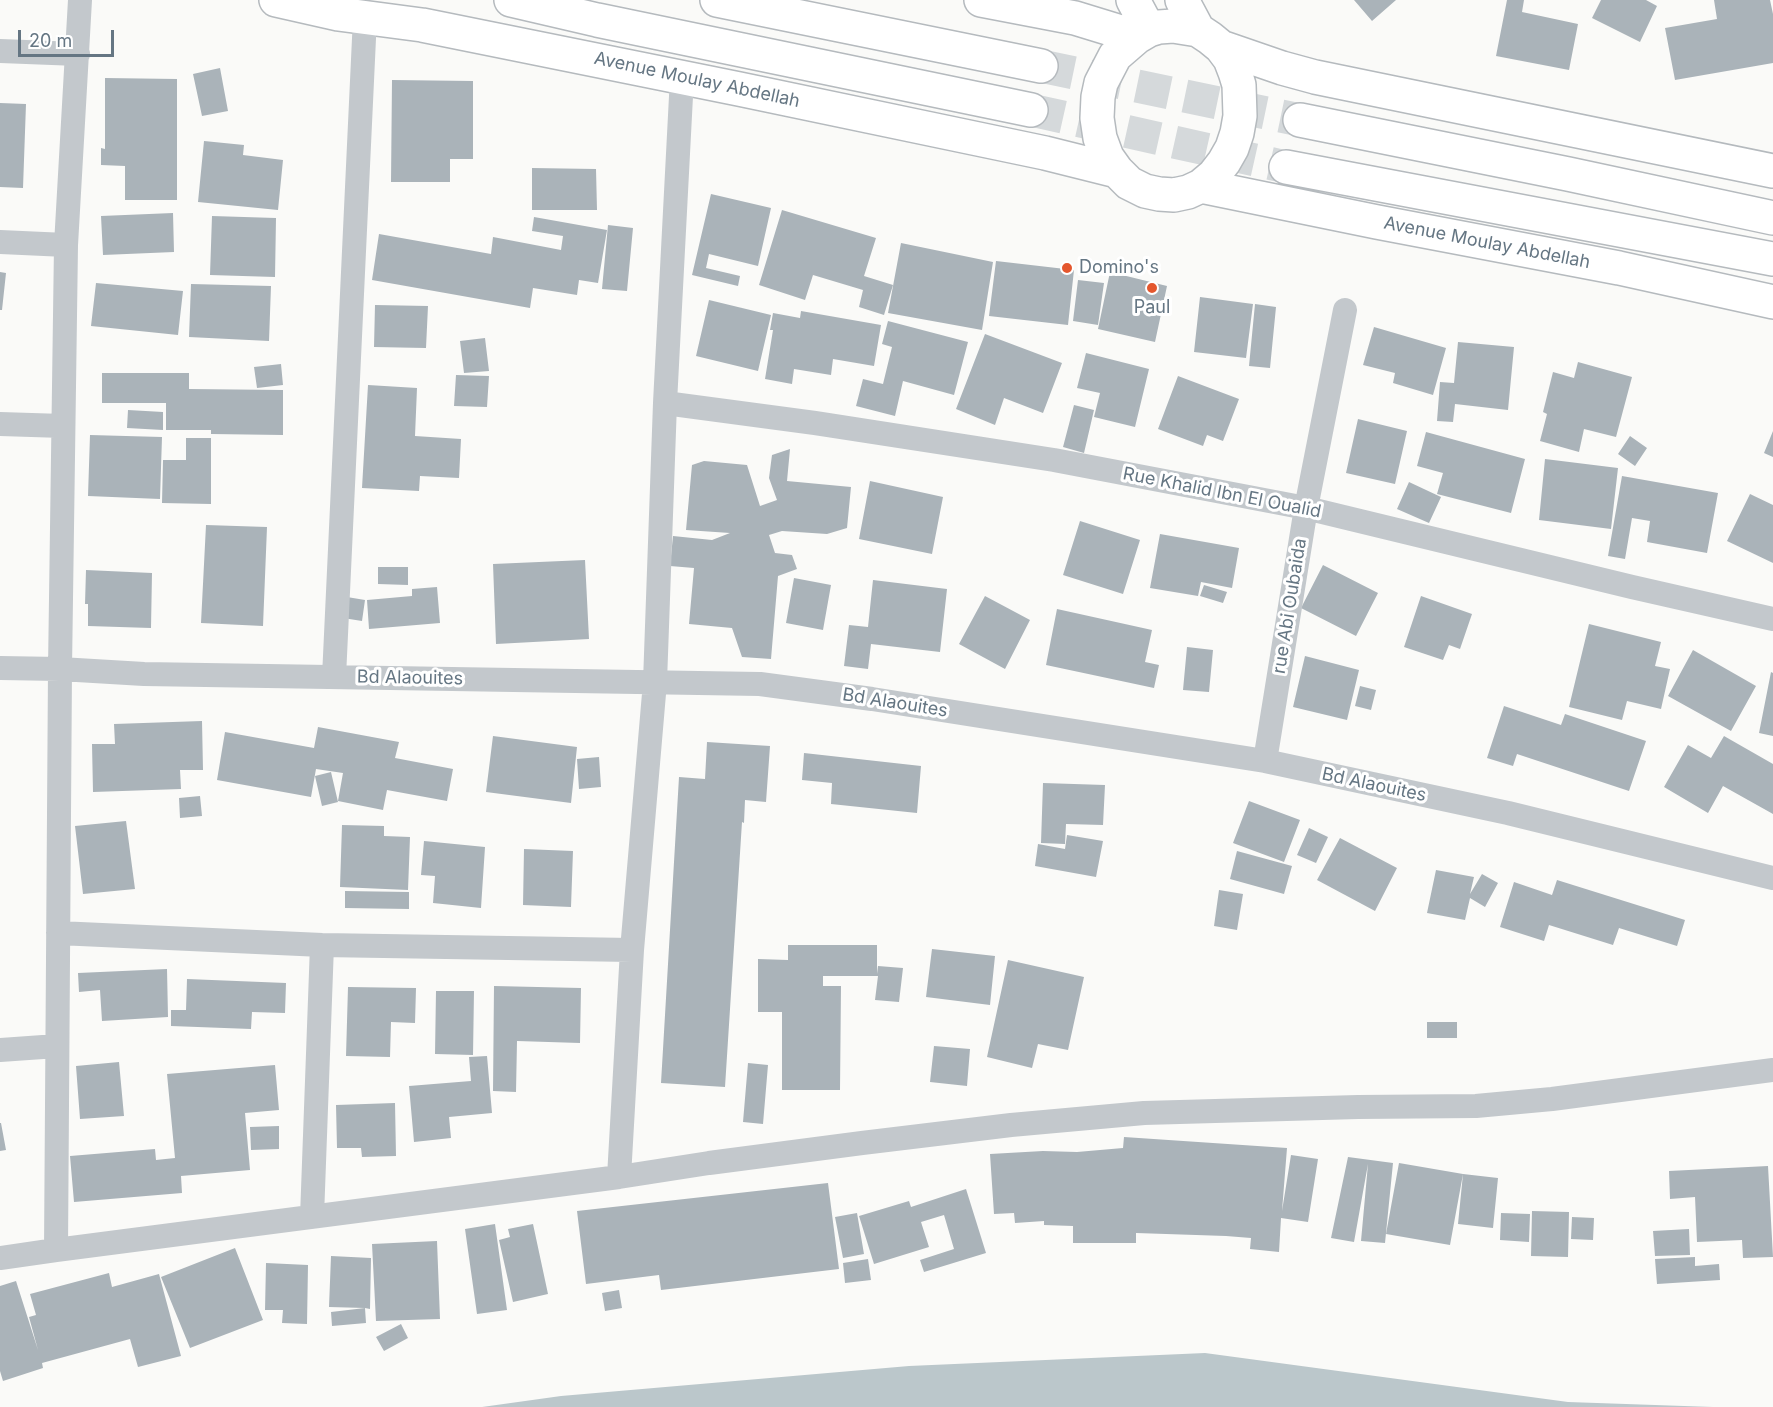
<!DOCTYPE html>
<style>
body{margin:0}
#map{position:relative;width:1773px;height:1407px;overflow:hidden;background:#fafaf8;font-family:Inter,sans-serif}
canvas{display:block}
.scale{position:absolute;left:18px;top:30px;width:96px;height:27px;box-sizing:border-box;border:3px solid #657683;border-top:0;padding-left:8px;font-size:18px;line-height:21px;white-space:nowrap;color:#657683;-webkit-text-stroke:4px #fff;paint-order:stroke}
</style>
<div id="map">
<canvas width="1773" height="1407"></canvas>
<div class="scale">20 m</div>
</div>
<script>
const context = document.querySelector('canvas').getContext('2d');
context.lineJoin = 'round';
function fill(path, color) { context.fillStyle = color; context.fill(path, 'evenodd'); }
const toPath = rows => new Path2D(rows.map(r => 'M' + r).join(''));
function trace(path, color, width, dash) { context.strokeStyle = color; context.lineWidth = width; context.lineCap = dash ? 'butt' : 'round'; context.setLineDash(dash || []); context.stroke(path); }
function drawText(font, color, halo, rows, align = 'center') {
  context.font = font + ' Inter,sans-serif'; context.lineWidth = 6; context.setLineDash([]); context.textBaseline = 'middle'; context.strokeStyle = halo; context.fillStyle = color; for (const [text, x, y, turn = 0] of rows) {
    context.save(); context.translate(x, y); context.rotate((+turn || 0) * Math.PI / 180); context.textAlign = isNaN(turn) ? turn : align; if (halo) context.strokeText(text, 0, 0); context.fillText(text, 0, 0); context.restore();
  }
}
const water = toPath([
 [1205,1353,1568,1402,1713,1407,482,1407,561,1396,909,1366]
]);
const building = toPath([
 [1354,0,1396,0,1372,21],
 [1507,0,1524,0,1522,12,1578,24,1569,70,1496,56],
 [1601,0,1646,0,1657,6,1640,42,1592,18],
 [1714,0,1770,0,1773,14,1773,63,1675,80,1665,28,1717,19],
 [220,68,228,111,202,116,193,74],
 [105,78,177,79,177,200,125,200,125,166,101,165,101,148,105,149],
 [392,80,473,81,473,159,450,159,450,182,391,182],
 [0,103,26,104,23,188,0,187],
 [204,141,244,145,243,155,283,160,278,210,198,202],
 [532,168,596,169,597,210,532,210],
 [711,194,771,208,758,266,709,254,706,268,740,276,738,286,692,275],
 [782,210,876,238,864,276,893,285,884,315,859,307,863,290,813,275,805,300,759,285],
 [173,213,174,252,103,255,101,216],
 [212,216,276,218,275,277,210,275],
 [534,217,607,230,598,283,579,280,577,295,533,288,530,308,372,280,379,234,491,254,493,237,561,250,563,236,532,231],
 [608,225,633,228,627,291,602,289],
 [901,243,993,262,982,330,888,313],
 [996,261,1074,270,1068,325,989,316],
 [0,272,6,273,2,310,0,310],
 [1110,272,1167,286,1155,342,1098,329],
 [1078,280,1104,283,1098,325,1073,321],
 [96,283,183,291,178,335,91,326],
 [191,284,271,286,269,341,189,337],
 [1200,297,1253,304,1246,358,1194,352],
 [709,300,771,315,758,371,696,356],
 [1255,304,1276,307,1270,368,1249,366],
 [375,305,428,306,426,348,374,347],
 [801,311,881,325,874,366,833,359,831,375,794,369,792,384,765,379,773,330,770,330,773,313,800,318],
 [888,321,968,342,954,395,903,381,895,416,856,406,863,379,883,384,892,347,882,344],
 [1374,327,1446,348,1433,395,1393,383,1395,373,1363,365],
 [985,334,1062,363,1043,413,1004,398,995,425,956,409],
 [485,338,489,371,464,373,460,341],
 [1458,342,1514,347,1508,410,1455,404,1453,422,1437,421,1440,382,1454,383],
 [1086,353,1149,369,1135,427,1094,417,1100,393,1077,388],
 [1578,362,1632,377,1616,437,1584,429,1579,452,1540,441,1547,414,1543,412,1553,372,1574,378],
 [281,364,283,385,257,388,254,367],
 [102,373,189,373,189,389,283,390,283,435,211,434,211,430,166,430,166,403,102,403],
 [456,375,489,376,487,407,454,406],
 [1178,376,1239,399,1223,441,1207,435,1203,446,1158,429],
 [368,385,417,388,415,436,461,439,459,478,420,476,419,491,362,488],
 [1074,405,1094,410,1084,453,1063,447],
 [128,410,163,412,163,430,127,428],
 [1358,419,1407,431,1395,484,1346,473],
 [1773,431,1773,457,1764,453],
 [1426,432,1525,459,1511,513,1437,494,1443,473,1417,466],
 [90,435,162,437,160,499,88,496],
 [1630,436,1647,448,1635,466,1618,454],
 [186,438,211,438,211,504,162,503,163,460,186,460],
 [790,449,787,481,851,487,847,528,827,534,782,531,769,535,775,553,792,555,797,569,778,576,771,659,742,657,732,628,689,624,694,568,670,566,673,536,712,540,730,533,686,530,692,465,704,461,747,465,760,506,777,500,769,478,772,455],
 [1545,459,1618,468,1611,529,1539,520],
 [1622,476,1718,493,1707,553,1647,542,1650,521,1632,518,1625,559,1608,556],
 [870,481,943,497,932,554,859,539],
 [1409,482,1441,497,1429,523,1397,509],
 [1750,494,1773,505,1773,563,1727,541],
 [1080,521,1140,540,1123,594,1063,575],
 [206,525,267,527,263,626,201,623],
 [1160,534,1239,548,1232,588,1201,582,1198,596,1150,588],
 [585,560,589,639,496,644,493,564],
 [1323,565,1378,593,1356,636,1301,608],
 [378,567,408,567,408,585,378,584],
 [86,570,152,573,151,628,88,626,88,604,85,604],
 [794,578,831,585,823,630,786,623],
 [873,580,947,589,940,652,871,644,868,669,844,666,849,625,868,627],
 [1204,585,1227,592,1223,603,1200,596],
 [437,587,440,623,369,629,367,600,412,596,412,589],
 [985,596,1030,620,1005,669,959,644],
 [1421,596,1472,614,1460,649,1449,645,1443,660,1404,647],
 [347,597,365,600,362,621,343,618],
 [1057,609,1152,630,1145,662,1159,665,1154,688,1046,665],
 [1589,624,1661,642,1655,666,1670,669,1661,709,1627,701,1622,720,1569,707],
 [1187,647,1213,650,1209,692,1183,690],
 [1693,650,1756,686,1731,731,1668,696],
 [1305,656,1359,670,1347,720,1293,707],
 [1771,672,1773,673,1773,736,1759,733],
 [1360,686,1376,690,1371,710,1355,706],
 [1504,706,1561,725,1565,714,1646,741,1629,791,1517,754,1513,766,1487,758],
 [202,721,203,770,180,770,181,789,93,792,92,744,115,744,114,724],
 [318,727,399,742,395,758,453,769,447,801,387,790,383,810,338,801,343,773,316,769,311,797,217,780,225,732,314,748],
 [493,736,577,747,571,803,486,792],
 [1724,736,1773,764,1773,814,1723,786,1708,813,1664,787,1688,745,1711,758],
 [707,742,770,746,766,802,745,800,744,823,742,822,725,1087,661,1083,679,777,705,779],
 [804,753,921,766,917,813,831,804,832,783,802,780],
 [599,757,601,787,579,789,577,759],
 [331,772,338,802,322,806,315,776],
 [1043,783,1105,785,1103,825,1066,824,1065,844,1041,843],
 [200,796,202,816,180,818,179,798],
 [1249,801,1300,820,1284,862,1233,843],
 [126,821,135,889,83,894,75,826],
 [342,825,384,826,384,836,410,837,408,890,340,887],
 [1309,828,1328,837,1316,863,1297,855],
 [1067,835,1103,841,1096,877,1035,866,1038,844,1065,849],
 [1340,838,1397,868,1375,911,1317,880],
 [424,841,485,847,481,908,433,903,435,876,421,875],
 [524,849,573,851,571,907,523,905],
 [1237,851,1292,866,1284,894,1230,879],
 [1436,870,1474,877,1470,894,1482,874,1498,883,1485,907,1470,898,1465,920,1427,913],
 [1557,880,1685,920,1677,946,1619,928,1613,945,1549,925,1544,941,1500,927,1514,882,1552,895],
 [1219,890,1243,894,1237,930,1214,926],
 [345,891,409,892,409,909,345,908],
 [788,945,877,945,877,974,878,966,903,968,899,1002,875,1000,878,976,823,976,823,986,841,986,840,1090,782,1090,782,1012,758,1012,758,959,788,960],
 [932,949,995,956,990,1005,926,997],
 [1008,960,1084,977,1068,1050,1038,1044,1032,1068,987,1057],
 [167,969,168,1017,102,1021,100,990,79,992,78,973],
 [187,979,286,983,285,1013,252,1012,251,1029,171,1026,171,1010,186,1010],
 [494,986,581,988,580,1043,517,1041,516,1092,493,1091],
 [348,987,416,988,415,1023,391,1022,390,1057,346,1056],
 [436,991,474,991,473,1055,435,1054],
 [1427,1022,1457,1022,1457,1038,1427,1038],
 [934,1046,970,1049,967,1086,930,1082],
 [487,1056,492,1113,449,1117,451,1138,414,1142,409,1086,471,1081,469,1057],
 [119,1062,124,1116,80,1119,76,1066],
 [748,1063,768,1065,763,1124,743,1122],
 [275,1065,279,1110,245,1113,250,1170,181,1176,182,1193,74,1202,70,1156,155,1149,156,1160,175,1158,167,1074],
 [395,1103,396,1156,362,1157,361,1148,337,1148,336,1105],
 [0,1123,1,1123,6,1150,0,1151],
 [279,1126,279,1149,251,1150,250,1127],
 [1124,1137,1287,1148,1282,1211,1291,1155,1318,1159,1308,1222,1281,1218,1279,1252,1250,1249,1251,1238,1226,1236,1136,1233,1136,1243,1073,1243,1073,1226,1044,1225,1044,1221,1015,1223,1014,1213,994,1214,990,1154,1043,1151,1077,1152,1123,1148],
 [1348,1157,1393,1163,1385,1243,1361,1241,1368,1164,1354,1242,1331,1238],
 [1399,1163,1463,1174,1450,1245,1386,1234],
 [1768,1166,1773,1257,1743,1258,1742,1240,1697,1242,1695,1197,1670,1199,1669,1171],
 [1463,1174,1498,1178,1493,1228,1458,1224],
 [828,1183,839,1269,661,1290,659,1275,586,1284,577,1211],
 [966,1189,986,1253,924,1272,920,1260,954,1249,944,1215,921,1222,929,1247,874,1264,859,1216,909,1201,911,1207],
 [1532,1211,1569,1212,1568,1257,1531,1256],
 [857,1213,864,1254,843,1258,835,1217],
 [1501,1213,1530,1214,1529,1242,1500,1240],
 [1572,1217,1594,1218,1593,1240,1571,1239],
 [495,1224,507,1310,477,1314,465,1229],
 [533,1224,548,1294,513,1302,499,1240,510,1237,508,1229],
 [1689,1229,1690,1255,1655,1256,1653,1231],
 [437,1241,440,1319,376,1321,372,1244],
 [235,1248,263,1320,190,1348,161,1277],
 [331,1256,371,1258,370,1309,365,1308,366,1323,332,1326,331,1312,365,1308,329,1307],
 [1695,1257,1695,1266,1719,1264,1720,1280,1657,1284,1655,1259],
 [868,1259,871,1280,845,1283,843,1263],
 [266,1263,308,1265,307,1324,282,1323,283,1310,265,1310],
 [109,1273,112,1287,159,1274,181,1356,138,1367,130,1339,42,1363,43,1368,3,1381,0,1371,0,1286,16,1281,38,1350,29,1317,36,1315,30,1294],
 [619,1290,622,1308,605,1311,602,1293],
 [401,1324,408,1338,384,1351,376,1337]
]);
const primaryTunnel = toPath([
 [1041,66,1300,120],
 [1031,110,1286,167]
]);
const minor = toPath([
 [80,0,66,245,60,669,56,1250,619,1177,709,1163,862,1143,1011,1125,1144,1113,1358,1107,1476,1106,1552,1099,1773,1070],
 [0,51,78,54],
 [0,242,66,245],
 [665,403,815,423,1054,460,1306,508,1632,587,1773,619],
 [0,424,63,426],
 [0,668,60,669,144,674,760,684,872,699,1265,761,1508,813,1773,878],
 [334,677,365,17],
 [1265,761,1306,508,1345,310],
 [58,933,322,945,632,950],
 [0,1050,57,1046],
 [619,1177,632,950,655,682,665,403,682,77],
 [312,1217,322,945],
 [0,1258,56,1250]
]);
const primary = toPath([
 [276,0,338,14,422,25,739,89,1045,153,1117,171],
 [511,0,597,20,1031,110],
 [717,0,1041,66],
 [981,0,1075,18,1137,37],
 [1133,0,1149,30],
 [1182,0,1198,30],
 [1173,26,1198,30,1210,38,1221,47,1230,59,1235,72,1239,85,1240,116,1237,133,1232,148,1224,162,1214,175,1201,186,1188,192,1174,195,1159,194,1145,191,1129,183,1117,171,1107,157,1100,138,1097,118,1098,97,1101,83,1115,56,1137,37,1149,30,1159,27,1173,26],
 [1221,47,1282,68,1315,77,1773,171],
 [1300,120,1568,174,1773,218],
 [1286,167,1773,259],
 [1201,186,1377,222,1619,268,1773,302]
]);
const markers = [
 [1067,268,6,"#e4572e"],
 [1152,288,6,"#e4572e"]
];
const streetNames = [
 ["Avenue Moulay Abdellah",697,80,12],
 ["Avenue Moulay Abdellah",1487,243,11],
 ["Rue Khalid Ibn El Oualid",1222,493,11],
 ["rue Abi Oubaida",1290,606,-81],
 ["Bd Alaouites",410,678,1],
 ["Bd Alaouites",895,703,9],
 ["Bd Alaouites",1374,785,12]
];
const poiNames = [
 ["Domino's",1079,268],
 ["Paul",1152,308,"center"]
];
fill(water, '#bbc7cb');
fill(building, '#aab3b9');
trace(primaryTunnel, '#d5d9db', 33, [33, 16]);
trace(primary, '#b5babe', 36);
trace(minor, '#c3c8cc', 24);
trace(primary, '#fff', 33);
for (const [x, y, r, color] of markers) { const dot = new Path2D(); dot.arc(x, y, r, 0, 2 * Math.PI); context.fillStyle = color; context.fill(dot); trace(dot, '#fff', 2); }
drawText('18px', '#657683', '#fff', streetNames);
drawText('18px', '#657683', '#fff', poiNames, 'left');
</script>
